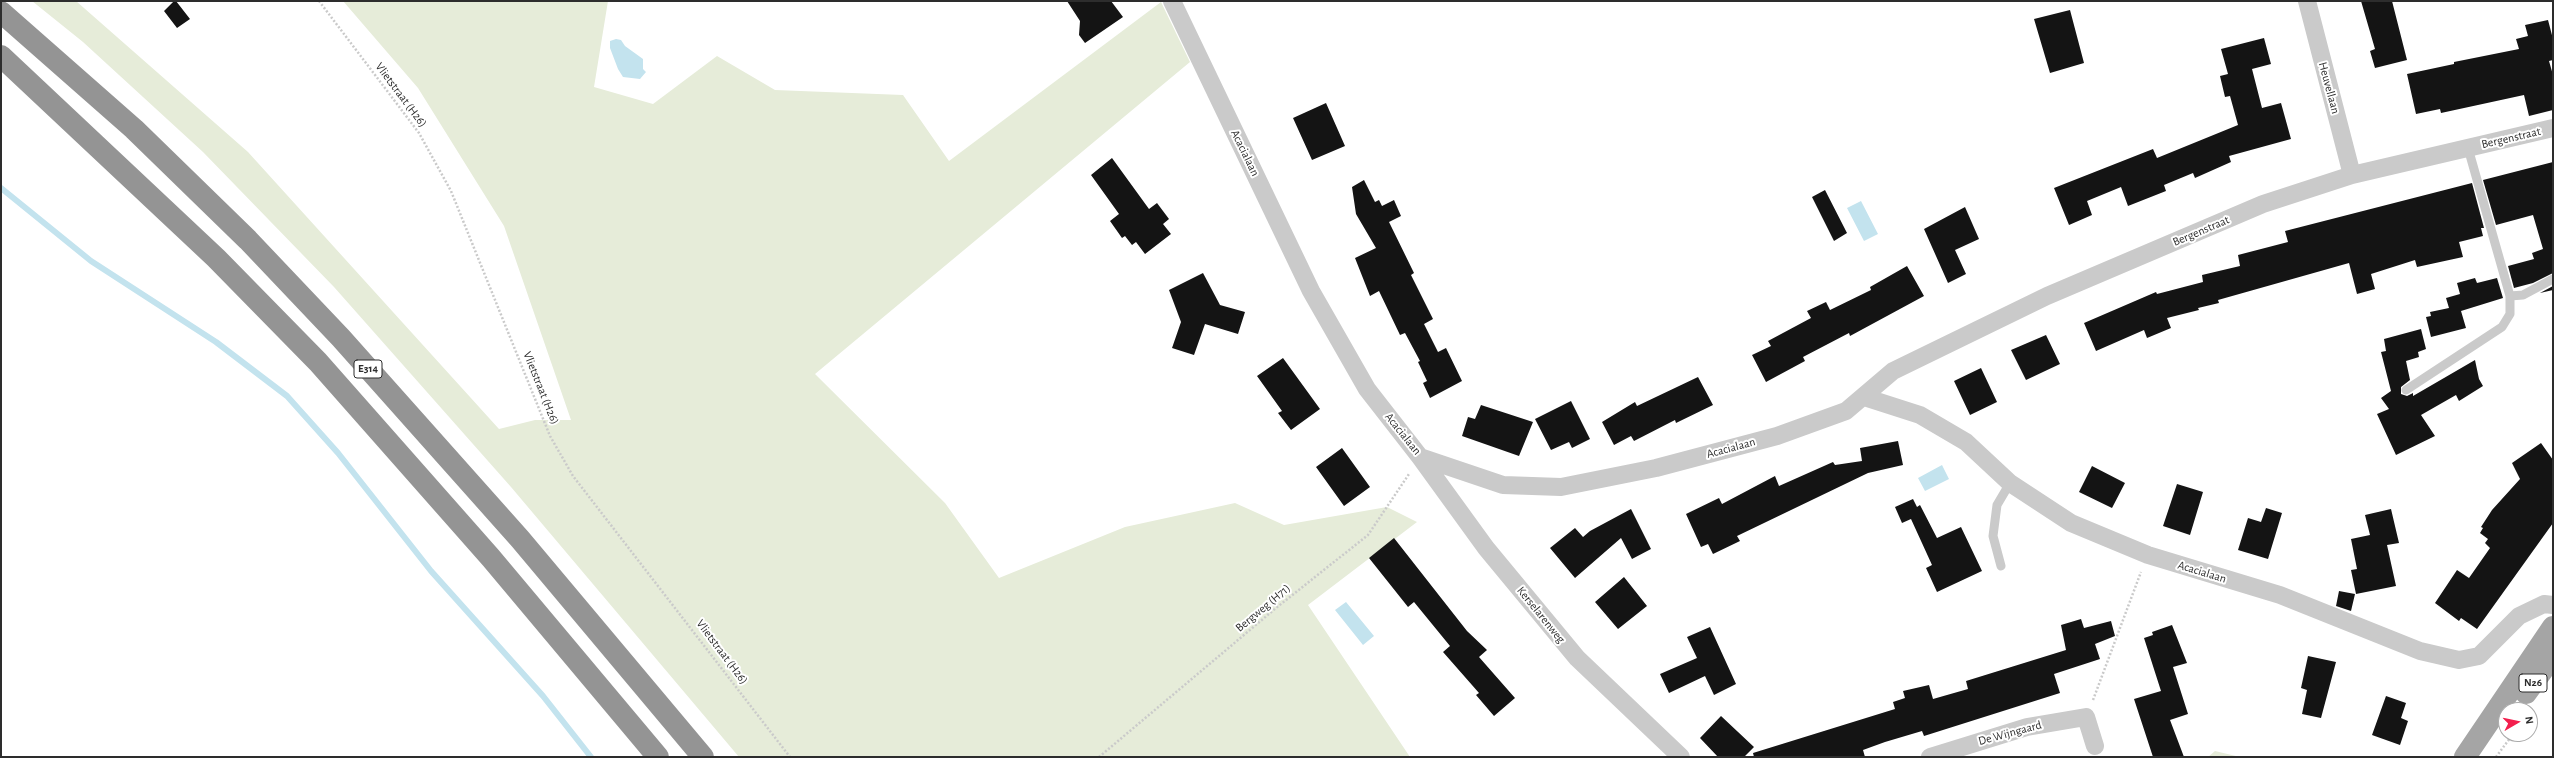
<!DOCTYPE html>
<style>
body{margin:0}
#map{position:relative;width:2554px;height:758px;overflow:hidden;background:#fff;font-family:"Alegreya Sans",sans-serif}
canvas{display:block}
.frame{position:absolute;inset:0;border:2px solid #2d2d2d;pointer-events:none}
.north{position:absolute;left:2498px;top:702px;width:40px;height:40px;box-sizing:border-box;background:#fff;border:1px solid #ababab;border-radius:50%;rotate:81deg;font-size:11px;font-weight:700;line-height:16px;text-align:center;color:#2d2d2d}
.north::after{content:'';display:block;margin:auto;width:14px;height:18px;background:#f31f4e;clip-path:polygon(50% 0,100% 100%,50% 72%,0 100%)}
</style>
<div id="map">
<canvas width="2554" height="758"></canvas>
<div class="frame"></div>
<div class="north">N</div>
</div>
<script>
const context = document.querySelector('canvas').getContext('2d');
context.lineJoin = 'round';
function fill(path, color) { context.fillStyle = color; context.fill(path, 'evenodd'); }
const toPath = rows => new Path2D(rows.map(r => 'M' + r).join(''));
function trace(path, color, width, dash) { context.strokeStyle = color; context.lineWidth = width; context.lineCap = dash ? 'butt' : 'round'; context.setLineDash(dash || []); context.stroke(path); }
function drawText(font, color, halo, rows, align = 'center') {
  context.font = font + ' "Alegreya Sans",sans-serif'; context.lineWidth = 4; context.setLineDash([]); context.textBaseline = 'middle'; context.strokeStyle = halo; context.fillStyle = color; for (const [text, x, y, turn = 0] of rows) {
    context.save(); context.translate(x, y); context.rotate((+turn || 0) * Math.PI / 180); context.textAlign = isNaN(turn) ? turn : align; if (halo) context.strokeText(text, 0, 0); context.fillText(text, 0, 0); context.restore();
  }
}
const green = toPath([
 [32,1,76,1,248,152,499,429,535,420,571,420,504,226,418,88,343,1,608,1,594,87,653,104,717,56,775,90,903,95,949,161,1161,2,1190,62,815,374,945,503,999,578,1125,527,1235,503,1284,525,1387,507,1417,522,1308,605,1410,757,739,757,511,487,334,287,203,152,83,42],
 [2215,751,2240,757,2208,757]
]);
const water = toPath([
 [616,39,621,40,625,46,643,59,643,69,646,72,640,79,623,77,618,69,610,48,610,41],
 [1861,201,1878,234,1864,241,1847,208],
 [1942,465,1949,479,1925,491,1918,478],
 [1346,602,1374,636,1363,645,1335,610]
]);
const stream = toPath([
 [1,188,91,261,216,342,287,396,338,453,431,571,543,696,591,757]
]);
const building = toPath([
 [174,1,176,1,190,19,177,28,164,11],
 [1067,1,1111,1,1123,17,1085,43,1079,35,1080,21],
 [2361,1,2392,1,2407,60,2375,68,2370,51,2375,49],
 [2070,10,2084,63,2050,73,2034,19],
 [2548,20,2553,39,2553,60,2549,61,2553,75,2553,110,2529,116,2524,95,2441,113,2440,109,2416,114,2407,74,2454,64,2454,62,2519,49,2516,39,2528,36,2525,25],
 [2264,38,2271,64,2252,69,2262,108,2281,103,2291,139,2229,156,2231,162,2195,178,2193,173,2164,185,2166,191,2128,206,2121,187,2087,201,2092,215,2069,225,2054,188,2153,149,2157,158,2238,125,2230,96,2225,97,2220,76,2228,74,2221,49],
 [1326,103,1345,146,1312,160,1293,118],
 [1112,158,1149,209,1157,203,1169,219,1163,224,1171,234,1145,254,1136,242,1132,245,1125,236,1122,238,1110,221,1119,214,1091,175],
 [2553,162,2553,273,2533,283,2514,288,2508,266,2534,259,2532,253,2543,249,2533,215,2496,225,2483,180],
 [1364,180,1375,202,1379,200,1382,206,1394,200,1401,216,1389,222,1414,273,1411,275,1433,319,1424,324,1438,352,1446,348,1462,381,1430,398,1423,383,1427,381,1418,362,1420,361,1405,333,1400,335,1379,291,1370,296,1355,258,1376,248,1356,214,1352,187],
 [2472,183,2484,228,2481,228,2483,236,2459,242,2463,257,2417,267,2415,260,2371,274,2375,289,2357,294,2349,263,2218,300,2219,303,2198,308,2199,310,2167,318,2171,328,2147,338,2144,330,2096,351,2084,323,2156,292,2157,294,2203,282,2202,275,2240,266,2238,255,2288,242,2285,231],
 [1825,190,1847,233,1834,241,1812,197],
 [1965,207,1979,239,1955,250,1966,274,1948,283,1924,229],
 [1907,266,1924,296,1850,336,1849,333,1803,357,1805,361,1766,382,1752,355,1771,346,1768,341,1811,318,1807,311,1826,302,1830,310,1871,290,1870,287],
 [1203,273,1220,305,1245,312,1238,334,1205,324,1194,355,1172,348,1181,322,1169,290],
 [2475,278,2477,283,2497,278,2503,298,2461,311,2466,328,2431,337,2426,317,2431,316,2430,312,2449,308,2446,298,2460,294,2457,283],
 [2553,286,2553,290,2540,293],
 [2421,329,2426,349,2418,352,2419,357,2406,361,2410,380,2401,387,2401,394,2407,396,2413,393,2413,396,2475,360,2479,379,2483,386,2459,401,2456,395,2421,415,2435,436,2396,455,2377,414,2389,409,2381,398,2391,391,2381,352,2386,351,2384,339],
 [2046,335,2060,364,2026,380,2011,350],
 [1283,358,1320,409,1291,430,1278,413,1282,411,1257,376],
 [1981,368,1997,402,1970,415,1954,381],
 [1698,377,1713,405,1676,423,1675,420,1634,441,1631,436,1614,445,1602,422,1635,402,1637,406],
 [1571,401,1590,439,1572,448,1569,442,1551,450,1535,419],
 [1481,405,1533,422,1519,456,1462,436,1468,417,1475,419],
 [1898,441,1903,465,1868,473,1737,536,1740,541,1713,554,1708,544,1701,547,1686,514,1719,498,1722,504,1775,476,1779,486,1833,462,1835,465,1862,461,1860,448],
 [2541,443,2553,460,2553,523,2477,629,2461,618,2459,621,2435,603,2457,570,2469,578,2490,548,2485,543,2488,539,2480,533,2483,528,2481,527,2492,510,2520,479,2512,463],
 [1342,448,1370,487,1344,506,1316,467],
 [2092,466,2125,483,2112,508,2079,492],
 [2177,484,2203,492,2190,535,2163,526],
 [1913,499,1917,507,1920,505,1937,538,1961,527,1982,571,1937,592,1926,568,1932,565,1911,519,1902,523,1895,507],
 [2266,508,2282,513,2268,559,2238,550,2248,518,2261,522],
 [1631,509,1651,549,1632,559,1621,538,1575,578,1550,548,1575,528,1583,537,1590,531],
 [2391,509,2399,543,2387,545,2396,586,2356,594,2351,570,2357,569,2351,539,2370,535,2365,515],
 [1394,538,1467,631,1487,650,1479,657,1515,698,1494,716,1476,695,1479,693,1443,652,1450,646,1414,602,1408,607,1369,558],
 [1624,577,1647,606,1618,629,1595,602],
 [2339,591,2355,594,2351,611,2336,606],
 [2081,619,2084,628,2111,621,2115,636,2095,644,2100,659,2054,674,2060,693,1924,736,1922,731,1885,742,1863,750,1865,757,1754,757,1753,753,1895,709,1893,702,1905,698,1903,691,1929,685,1933,699,1968,689,1966,681,2066,650,2061,625],
 [2172,625,2187,663,2173,667,2188,714,2170,720,2184,757,2153,757,2134,699,2161,691,2144,638,2153,635,2152,632],
 [1710,627,1736,684,1714,695,1705,676,1669,693,1660,674,1697,658,1687,637],
 [2308,656,2336,662,2321,718,2302,714,2307,690,2301,688],
 [2386,696,2406,703,2401,718,2408,721,2400,745,2372,735],
 [1721,716,1754,747,1744,757,1718,757,1700,738]
]);
const path = toPath([
 [319,1,419,133,451,191,550,436,573,476,790,757],
 [2093,700,2141,572],
 [1099,757,1276,608,1368,535,1409,474],
 [2496,757,2513,734]
]);
const lane = toPath([
 [2510,296,2523,295,2553,279],
 [2406,390,2502,327,2510,314,2510,296,2468,148],
 [2001,566,1993,536,1997,505,2010,483]
]);
const street = toPath([
 [1172,1,1311,291,1367,389,1420,457,1503,485,1561,487,1656,468,1777,436,1846,411,1893,371,2047,296,2263,204,2352,175,2553,128],
 [2307,1,2352,175],
 [1864,397,1920,415,1966,442,2010,483,2071,523,2148,555,2280,595,2420,651,2459,660,2479,656,2519,616,2544,604,2553,605],
 [1420,457,1486,548,1577,658,1681,757],
 [1930,757,2027,727,2086,717,2095,746]
]);
const primary = toPath([
 [2526,693,2553,656],
 [2465,757,2553,627]
]);
const highway = toPath([
 [1,12,134,129,248,240,341,338,520,539,703,757],
 [1,56,216,258,318,362,491,558,658,757]
]);
const shields = [
 [368,369,28],
 [2533,683,28]
];
const shieldNames = [
 ["E314",368,369],
 ["N26",2533,683]
];
const streetNames = [
 ["Heuvellaan",2329,88,75],
 ["Vlietstraat (H26)",401,95,53],
 ["Bergenstraat",2511,138,-13],
 ["Acacialaan",1245,153,64],
 ["Bergenstraat",2201,231,-23],
 ["Vlietstraat (H26)",541,388,68],
 ["Acacialaan",1403,434,51],
 ["Acacialaan",1731,448,-15],
 ["Acacialaan",2202,572,17],
 ["Bergweg (H71)",1263,608,-40],
 ["Kerselarenweg",1541,615,51],
 ["Vlietstraat (H26)",722,652,53],
 ["De Wijngaard",2010,733,-15]
];
fill(green, '#e6ecd9');
fill(water, '#c3e3ee');
trace(stream, '#c3e3ee', 6);
fill(building, '#141414');
trace(path, '#cacaca', 2.5, [2, 2]);
trace(lane, '#cacaca', 9);
trace(street, '#cacaca', 18);
trace(primary, '#a5a5a5', 22);
trace(highway, '#949494', 22);
for (const [x, y, w] of shields) { const box = new Path2D(); box.roundRect(x - w / 2, y - 9, w, 18, 3); context.fillStyle = '#fff'; context.fill(box); trace(box, '#2d2d2d', 1); }
drawText('bold 11px', '#2d2d2d', null, shieldNames);
drawText('12px', '#2d2d2d', '#fff', streetNames);
</script>
